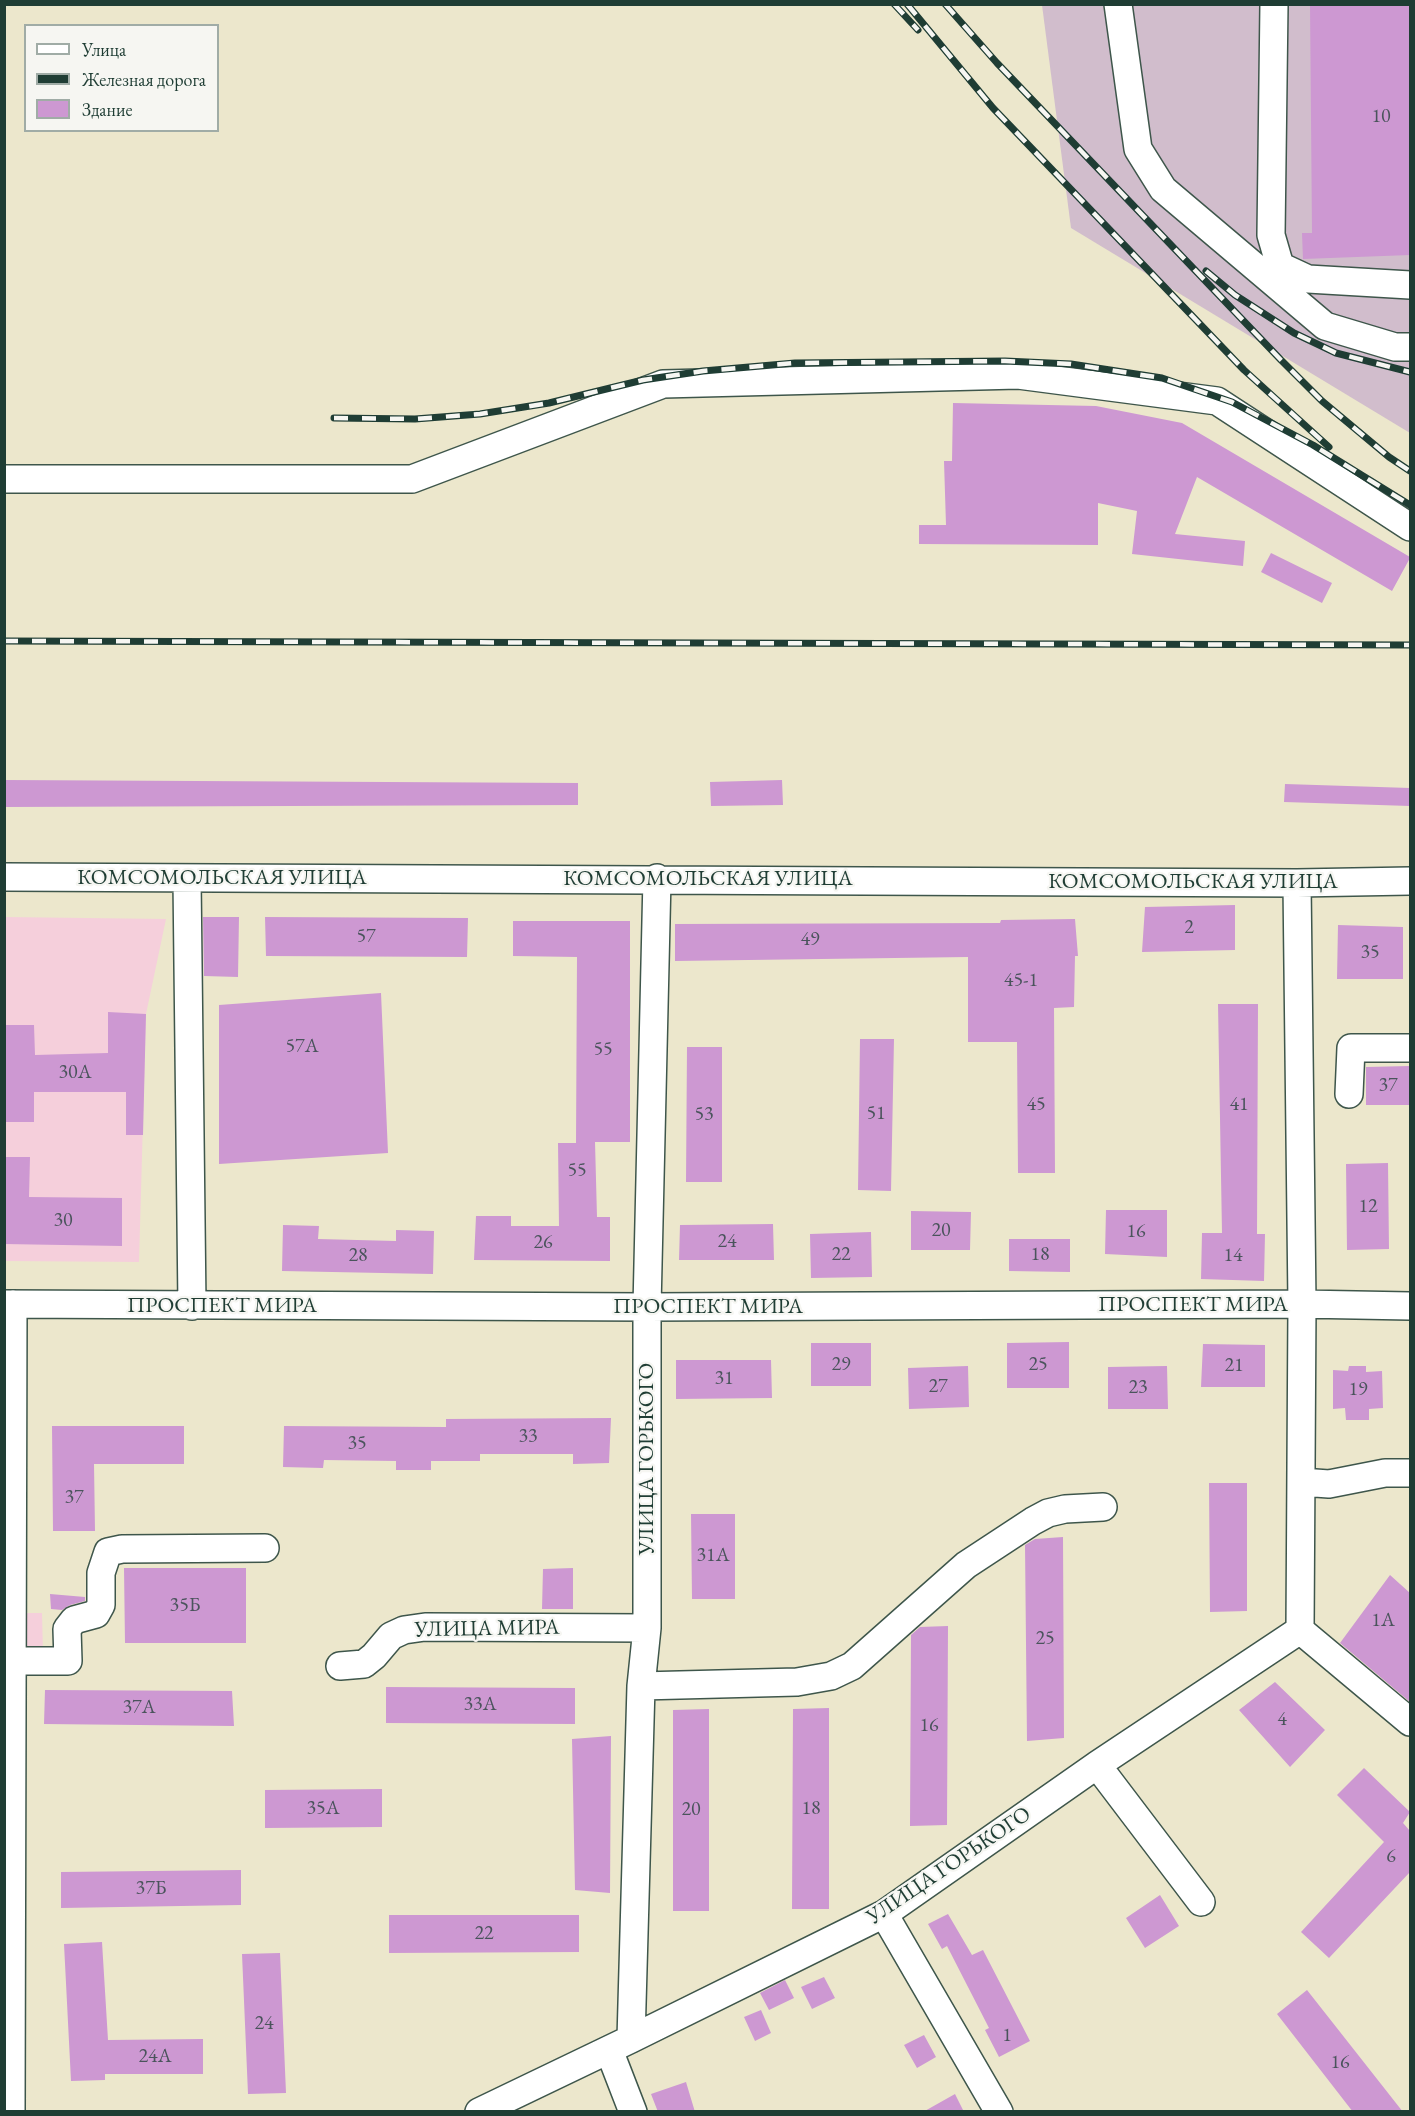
<!DOCTYPE html>
<meta charset="utf-8">
<style>
body{margin:0}
#map{position:relative;width:1415px;height:2116px;overflow:hidden;background:#ece7cc;font-family:"EB Garamond",serif}
canvas{display:block}
.frame{position:absolute;inset:0;border:6px solid #1f3d34;pointer-events:none}
.legend{position:absolute;left:24px;top:24px;width:195px;height:108px;box-sizing:border-box;background:#f6f6f2;border:2px solid #a0aca6;margin:0;padding:8px 10px;list-style:none;font-size:18px;color:#1f3d34}
.legend li{display:flex;align-items:center;gap:12px;height:30px}
.legend b{width:30px;border:2px solid #a0aca6}
</style>
<div id="map">
<canvas width="1415" height="2116"></canvas>
<div class="frame"></div>
<ul class="legend">
<li><b style="height:8px;background:#fff"></b>Улица</li>
<li><b style="height:8px;background:#1f3d34"></b>Железная дорога</li>
<li><b style="height:16px;background:#cd98d2"></b>Здание</li>
</ul>
</div>
<script>
const context = document.querySelector('canvas').getContext('2d');
context.lineJoin = 'round';
function fill(path, color) { context.fillStyle = color; context.fill(path, 'evenodd'); }
const toPath = rows => new Path2D(rows.map(r => 'M' + r).join(''));
function trace(path, color, width, dash) { context.strokeStyle = color; context.lineWidth = width; context.lineCap = dash ? 'butt' : 'round'; context.setLineDash(dash || []); context.stroke(path); }
function drawText(font, color, halo, rows, align = 'center') {
  context.font = font + ' "EB Garamond",serif'; context.lineWidth = 4.5; context.setLineDash([]); context.textBaseline = 'middle'; context.strokeStyle = halo; context.fillStyle = color; for (const [text, x, y, turn = 0] of rows) {
    context.save(); context.translate(x, y); context.rotate((+turn || 0) * Math.PI / 180); context.textAlign = isNaN(turn) ? turn : align; if (halo) context.strokeText(text, 0, 0); context.fillText(text, 0, 0); context.restore();
  }
}
const built = toPath([
 [5,917,166,919,146,1014,139,1262,5,1261],
 [27,1613,42,1613,43,1653,27,1655]
]);
const industrial = toPath([
 [1042,5,1410,5,1410,433,1071,228]
]);
const building = toPath([
 [1310,4,1410,4,1410,255,1303,259,1302,233,1312,233],
 [953,403,1096,406,1182,423,1410,557,1410,558,1392,591,1197,477,1175,534,1245,541,1243,566,1132,554,1137,511,1098,503,1098,545,919,544,919,525,946,525,944,461,952,461],
 [1271,553,1332,583,1322,603,1261,572],
 [4,780,578,783,578,805,4,807],
 [782,780,783,805,711,806,710,782],
 [1285,784,1410,788,1410,806,1284,802],
 [1235,905,1235,950,1142,952,1145,907],
 [203,917,239,917,238,977,204,976],
 [265,917,468,918,467,957,266,956],
 [1075,919,1078,956,1075,956,1074,1007,1054,1008,1055,1173,1018,1173,1017,1042,968,1042,968,957,675,961,675,924,1000,923,1001,920],
 [513,921,630,921,630,1142,595,1142,597,1217,610,1217,610,1261,474,1260,476,1216,511,1216,511,1226,559,1226,558,1143,576,1143,577,957,513,956],
 [1338,925,1403,927,1403,979,1337,979],
 [381,993,388,1153,219,1164,219,1005],
 [1218,1004,1258,1004,1257,1234,1265,1234,1264,1281,1201,1279,1202,1233,1222,1233],
 [108,1012,146,1014,143,1135,126,1135,126,1092,34,1092,34,1122,4,1122,4,1025,34,1025,35,1055,108,1053],
 [860,1039,894,1039,891,1191,858,1190],
 [687,1047,722,1047,722,1182,686,1182],
 [1410,1066,1410,1105,1366,1105,1366,1067],
 [4,1157,30,1157,29,1197,122,1198,122,1246,4,1244],
 [1388,1163,1389,1249,1347,1250,1346,1164],
 [1106,1210,1167,1210,1167,1257,1105,1254],
 [911,1211,971,1212,970,1250,911,1250],
 [773,1224,774,1260,679,1260,680,1225],
 [283,1225,319,1226,318,1239,396,1241,396,1230,434,1231,433,1274,282,1271],
 [871,1232,872,1277,811,1278,810,1234],
 [1009,1239,1070,1239,1070,1272,1009,1271],
 [1069,1342,1069,1388,1007,1388,1007,1343],
 [811,1343,871,1343,871,1386,811,1386],
 [1203,1344,1265,1345,1265,1387,1201,1387],
 [676,1360,771,1360,772,1398,676,1399],
 [968,1366,969,1407,909,1409,908,1368],
 [1167,1366,1168,1409,1108,1409,1108,1367],
 [1349,1366,1366,1366,1366,1372,1382,1371,1383,1408,1369,1409,1369,1420,1346,1420,1345,1408,1333,1409,1333,1370,1348,1371],
 [611,1418,609,1463,573,1464,573,1454,480,1454,480,1461,431,1461,431,1470,396,1470,396,1461,324,1460,323,1468,283,1467,284,1426,446,1427,446,1419],
 [52,1426,184,1426,184,1464,94,1464,95,1531,53,1531],
 [1209,1483,1247,1483,1247,1611,1210,1612],
 [691,1514,735,1514,735,1599,692,1599],
 [1063,1537,1064,1738,1027,1741,1025,1545,1035,1539],
 [124,1568,246,1568,246,1643,125,1643],
 [573,1568,573,1609,542,1609,543,1569],
 [1390,1575,1410,1593,1410,1702,1340,1643],
 [50,1594,85,1597,85,1601,70,1605,62,1610,51,1609],
 [948,1626,947,1825,910,1826,911,1635,920,1627],
 [1275,1682,1325,1730,1290,1767,1239,1710],
 [386,1687,575,1688,575,1724,386,1723],
 [45,1690,232,1691,234,1726,44,1724],
 [829,1708,829,1909,792,1909,793,1709],
 [709,1709,709,1911,673,1911,673,1710],
 [611,1736,610,1893,575,1890,572,1739],
 [1364,1768,1410,1812,1403,1823,1410,1831,1410,1872,1329,1958,1301,1932,1384,1842,1337,1795],
 [382,1789,382,1827,265,1828,265,1790],
 [241,1870,241,1905,61,1908,61,1872],
 [1160,1895,1179,1926,1145,1948,1126,1918],
 [948,1914,972,1955,983,1950,1030,2041,999,2057,985,2030,989,2028,947,1946,942,1949,928,1924],
 [389,1915,579,1915,579,1952,389,1953],
 [102,1942,108,2040,203,2039,203,2074,105,2074,105,2080,71,2081,64,1944],
 [280,1953,286,2093,248,2094,242,1954],
 [824,1977,835,1998,812,2009,801,1987],
 [785,1980,794,1998,769,2010,760,1993],
 [1307,1990,1403,2112,1353,2112,1277,2014],
 [761,2010,771,2033,755,2041,744,2017],
 [924,2035,936,2057,917,2068,904,2045],
 [686,2082,695,2112,658,2112,651,2094],
 [955,2094,964,2112,923,2112]
]);
const minor = toPath([
 [1118,4,1138,149,1163,189,1325,326,1395,347,1410,347],
 [1274,4,1271,235,1280,266,1308,279,1410,285],
 [4,479,412,479,663,384,1018,375,1217,401,1410,527],
 [4,877,1297,883,1410,881],
 [187,879,192,1306],
 [1297,883,1302,1304,1300,1630],
 [1349,1094,1351,1048,1410,1048],
 [4,1304,647,1307,1302,1304,1410,1306],
 [1301,1482,1329,1484,1385,1473,1410,1473],
 [1300,1630,1410,1722],
 [12,1661,68,1661,67,1629,74,1620,96,1614,101,1605,101,1573,108,1552,122,1549,265,1548],
 [340,1666,364,1664,374,1656,391,1636,404,1630,425,1627,647,1628],
 [641,1686,797,1682,831,1676,852,1666,966,1565,1033,1521,1048,1513,1065,1509,1103,1507],
 [1097,1765,1201,1902],
 [884,1914,999,2112],
 [631,2039,641,1686,647,1628,647,1307,657,878],
 [609,2050,633,2112],
 [11,2112,13,1304],
 [479,2112,631,2039,884,1914,1097,1765,1300,1630]
]);
const rail = toPath([
 [894,4,918,30],
 [907,4,993,108,1244,370,1329,447],
 [945,4,997,63,1281,360,1322,401,1389,457,1410,471],
 [1206,271,1235,295,1294,333,1336,353,1410,372],
 [334,418,415,419,480,414,549,403,643,380,703,371,795,363,1005,361,1071,364,1162,378,1232,402,1313,445,1410,505],
 [4,641,1410,645]
]);
const numberNames = [
 ["10",1381,117],
 ["2",1189,928],
 ["57",366,937],
 ["49",810,940],
 ["35",1370,953],
 ["45-1",1021,981],
 ["57А",302,1047],
 ["55",603,1050],
 ["30А",75,1073],
 ["37",1388,1086],
 ["45",1036,1105],
 ["41",1239,1105],
 ["51",876,1114],
 ["53",704,1115],
 ["55",577,1171],
 ["12",1368,1207],
 ["30",63,1221],
 ["20",941,1231],
 ["16",1136,1232],
 ["24",727,1242],
 ["26",543,1243],
 ["22",841,1255],
 ["18",1040,1255],
 ["28",358,1256],
 ["14",1233,1256],
 ["29",841,1365],
 ["25",1038,1365],
 ["21",1234,1366],
 ["31",724,1379],
 ["27",938,1387],
 ["23",1138,1388],
 ["19",1358,1390],
 ["33",528,1437],
 ["35",357,1444],
 ["37",74,1498],
 ["31А",713,1556],
 ["35Б",185,1606],
 ["1А",1383,1621],
 ["25",1045,1639],
 ["33А",480,1705],
 ["37А",139,1708],
 ["4",1282,1720],
 ["16",929,1726],
 ["35А",323,1809],
 ["18",811,1809],
 ["20",691,1810],
 ["6",1391,1857],
 ["37Б",151,1889],
 ["22",484,1934],
 ["24",264,2024],
 ["1",1007,2036],
 ["24А",155,2057],
 ["16",1340,2063]
];
const streetNames = [
 ["КОМСОМОЛЬСКАЯ УЛИЦА",222,878],
 ["КОМСОМОЛЬСКАЯ УЛИЦА",708,879],
 ["КОМСОМОЛЬСКАЯ УЛИЦА",1193,882],
 ["ПРОСПЕКТ МИРА",1193,1305],
 ["ПРОСПЕКТ МИРА",222,1306],
 ["ПРОСПЕКТ МИРА",708,1307],
 ["УЛИЦА ГОРЬКОГО",647,1459,-90],
 ["УЛИЦА МИРА",487,1629,-1],
 ["УЛИЦА ГОРЬКОГО",949,1866,-34]
];
fill(built, '#f5cfdb');
fill(industrial, '#d1bdcc');
fill(building, '#cd98d2');
trace(minor, '#3e564b', 30);
trace(minor, '#fff', 27);
trace(rail, '#1f3d34', 7);
trace(rail, '#f6f6f2', 4.5, [14]);
drawText('20px', '#4a545c', null, numberNames);
drawText('22px', '#1f3d34', '#f6f6f2', streetNames);
</script>
